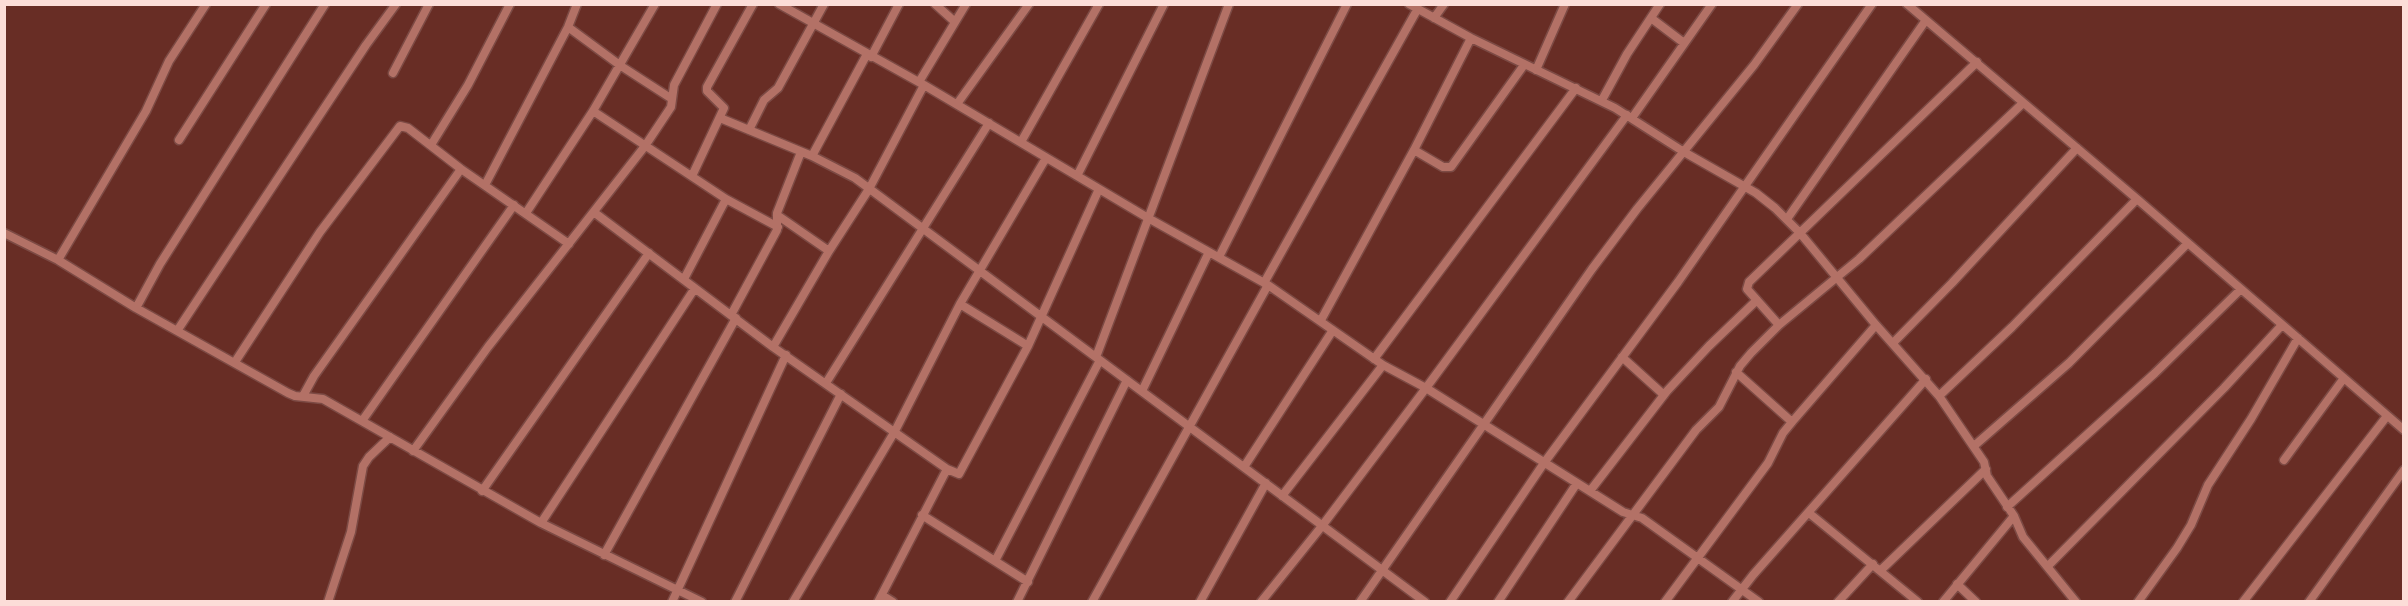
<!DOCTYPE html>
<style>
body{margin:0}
#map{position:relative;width:2408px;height:606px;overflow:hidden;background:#682d25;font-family:Merriweather,serif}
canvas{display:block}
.frame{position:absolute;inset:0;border:6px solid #fcddd8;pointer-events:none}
</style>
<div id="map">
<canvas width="2408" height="606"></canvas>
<div class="frame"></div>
</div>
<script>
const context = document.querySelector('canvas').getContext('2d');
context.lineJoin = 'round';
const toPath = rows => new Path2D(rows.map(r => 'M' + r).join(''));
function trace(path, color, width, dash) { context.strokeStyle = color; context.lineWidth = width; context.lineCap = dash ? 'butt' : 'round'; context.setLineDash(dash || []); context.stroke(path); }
const minor = toPath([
 [779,4,924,85,1148,218,1268,285,1383,365,1426,388,1623,512,1642,518,1759,602],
 [935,4,955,22],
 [1409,4,1471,38,1615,108,1684,152,1756,193,1775,208,1800,233,1876,325,1939,396,1984,462,1987,476,2014,516,2023,537,2076,602],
 [1907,4,2137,199,2404,430],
 [1434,18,1444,4],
 [1651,18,1684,43],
 [568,27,621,66,672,99],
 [871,57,899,4],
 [1536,70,1565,4],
 [393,73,429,4],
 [919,82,966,4],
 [1602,100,1627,54,1660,4],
 [957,104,1029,4],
 [593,111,726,199,778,227],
 [720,118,812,156,855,178,1425,602],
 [1632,118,1712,4],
 [749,130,764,100,778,88,824,4],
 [179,140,266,4],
 [1021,142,1099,4],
 [431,145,468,85,510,4],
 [1414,150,1443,167,1451,167,1524,65],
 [812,156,867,54],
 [692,176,724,108,707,91,707,87,753,4],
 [1077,176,1164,4],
 [485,185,568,27,577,4],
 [526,213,593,111,655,4],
 [595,213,773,347,947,469,959,474,1028,346,1099,189],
 [777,215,829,251],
 [1787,219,1926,20],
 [4,233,58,260,136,308,288,393,295,396,323,399,541,523,702,602],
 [1219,257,1347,4],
 [58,260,146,111,169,61,206,4],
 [684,279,726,199],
 [1264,283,1417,10],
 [960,304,1028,346],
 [136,308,160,264,325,4],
 [731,315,777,230,777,213,801,152],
 [1321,320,1414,150,1471,38],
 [1779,325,1747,289,1749,282,1977,62],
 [177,331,366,45,396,4],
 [1893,343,1952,283,2077,148],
 [773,347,829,251,869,189,924,85],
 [1096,357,1229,4],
 [1622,357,1664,395],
 [1374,359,1576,88],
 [235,362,320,232,400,126,408,128,461,169,569,244],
 [1736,372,1792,422],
 [826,383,989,123],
 [1142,391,1209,252],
 [303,396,314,376,461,169],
 [1939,396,2012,327,2137,199],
 [362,421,514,205],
 [1974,446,2069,363,2188,243],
 [413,451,488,347,645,146,671,107,674,85,717,4],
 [2284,460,2344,378],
 [1244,467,1333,330],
 [482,491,649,253],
 [1590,491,1667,391,1709,346,1757,300],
 [1282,496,1383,365],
 [2007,507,2155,373,2241,289],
 [1809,513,1918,602],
 [922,515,1028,582],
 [541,523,695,288],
 [604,555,736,318],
 [995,561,1100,360],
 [2048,566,2224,388,2282,325],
 [1881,570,1986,469],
 [1957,584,1976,602],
 [882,595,893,602],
 [328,602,351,532,363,466,369,457,390,437],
 [672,602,786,355],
 [735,602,841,394],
 [793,602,895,431,960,304,1046,158],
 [878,602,947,469],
 [1017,602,1127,380],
 [1092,602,1268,285],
 [1200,602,1266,483],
 [1261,602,1322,526,1426,388,1627,115],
 [1360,602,1592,269,1637,209,1754,65,1798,4],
 [1450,602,1544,463,1678,282,1872,4],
 [1498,602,1577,483],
 [1568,602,1696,430,1719,407,1740,366,1751,353,1779,325,1859,259,2023,103],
 [1665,602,1768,463,1783,433,1792,422,1876,325],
 [1732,602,1753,575,1926,379],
 [1838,602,1873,564],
 [1943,602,2014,516],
 [2138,602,2177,548,2191,525,2208,485,2251,419,2298,338],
 [2243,602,2387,416],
 [2309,602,2404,470]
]);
trace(minor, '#7c4a44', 11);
trace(minor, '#b37166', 8);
</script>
